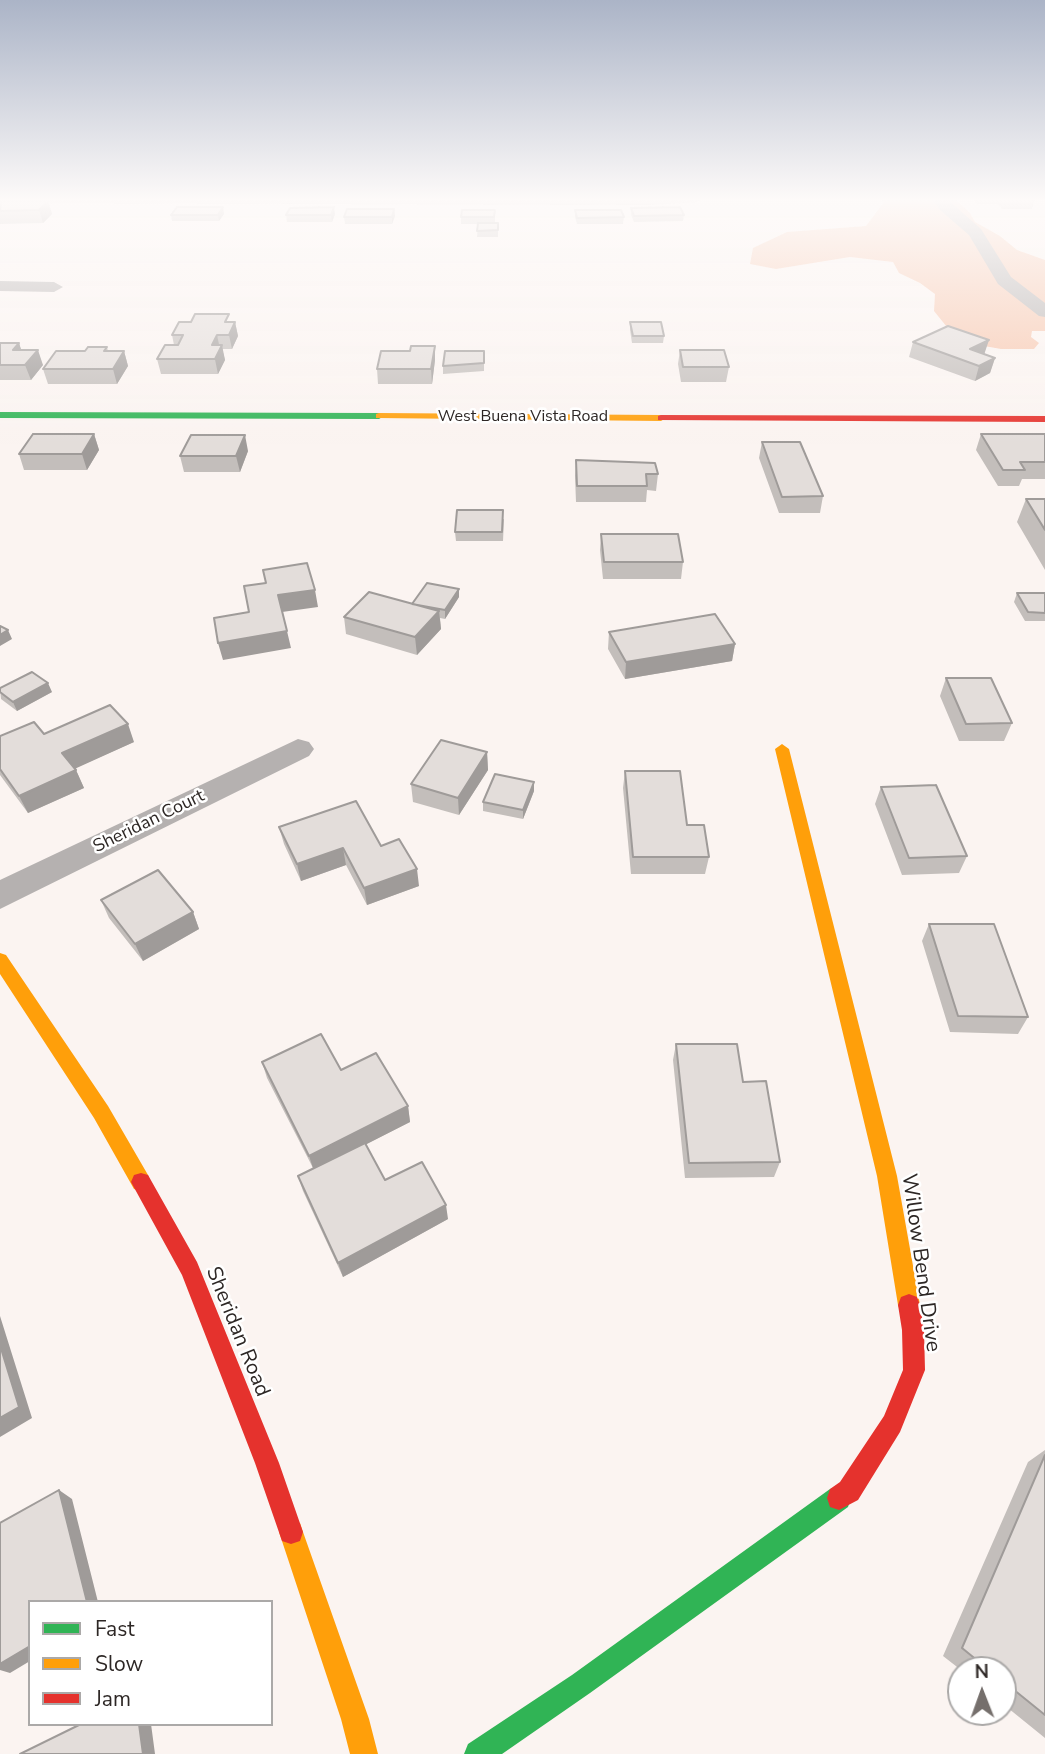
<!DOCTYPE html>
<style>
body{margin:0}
#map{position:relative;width:1045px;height:1754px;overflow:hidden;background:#fbf4f1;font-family:"Nunito Sans",sans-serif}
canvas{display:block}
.legend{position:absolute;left:28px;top:1600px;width:245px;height:126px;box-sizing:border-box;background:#fff;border:2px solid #aba9a8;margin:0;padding:9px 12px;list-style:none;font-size:21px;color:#2d2725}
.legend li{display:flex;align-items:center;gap:14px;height:35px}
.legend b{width:35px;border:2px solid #aba9a8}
.north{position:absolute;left:947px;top:1656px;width:70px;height:70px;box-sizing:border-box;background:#fff;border:2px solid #aba9a8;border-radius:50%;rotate:359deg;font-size:19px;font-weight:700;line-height:28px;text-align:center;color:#2d2725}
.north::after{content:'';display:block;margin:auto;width:24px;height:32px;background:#756f6c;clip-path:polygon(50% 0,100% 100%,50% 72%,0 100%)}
</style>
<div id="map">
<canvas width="1045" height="1754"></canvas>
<ul class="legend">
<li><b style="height:9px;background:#30b455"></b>Fast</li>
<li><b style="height:9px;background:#ff9f0a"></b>Slow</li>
<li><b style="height:9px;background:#e5322d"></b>Jam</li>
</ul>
<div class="north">N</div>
</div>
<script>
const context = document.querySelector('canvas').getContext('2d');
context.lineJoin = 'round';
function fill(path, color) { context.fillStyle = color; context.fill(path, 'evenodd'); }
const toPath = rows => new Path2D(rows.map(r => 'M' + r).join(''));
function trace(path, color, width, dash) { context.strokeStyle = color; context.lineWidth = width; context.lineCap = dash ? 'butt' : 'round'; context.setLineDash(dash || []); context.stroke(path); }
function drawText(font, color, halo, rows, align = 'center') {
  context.font = font + ' "Nunito Sans",sans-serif'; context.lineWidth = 5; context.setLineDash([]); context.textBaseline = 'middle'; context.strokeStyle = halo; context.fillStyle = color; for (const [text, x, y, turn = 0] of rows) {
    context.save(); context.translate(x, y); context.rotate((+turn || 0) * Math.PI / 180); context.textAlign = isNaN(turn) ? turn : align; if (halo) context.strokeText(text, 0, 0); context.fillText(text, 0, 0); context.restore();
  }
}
const forest = toPath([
 [880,198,954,198,970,213,975,222,1000,236,1017,250,1045,260,1045,331,1032,331,1031,337,1039,343,1034,349,1001,349,967,343,955,337,934,311,935,294,920,283,899,273,893,262,850,257,776,269,750,264,753,248,787,232,866,226,884,202]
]);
const street = toPath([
 [0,198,704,198,697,202,649,205,0,203,0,198],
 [932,198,946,198,981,229,1011,277,1045,303,1045,317,1039,316,998,284,969,235,940,210,932,198],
 [0,281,54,282,63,287,54,292,0,291,0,281],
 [298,739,309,742,314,749,309,756,0,909,0,880,298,739]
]);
const fast = toPath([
 [0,412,379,413,384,416,379,419,0,418,0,412],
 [839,1486,848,1489,851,1498,848,1507,590,1693,502,1754,464,1754,468,1744,572,1675,830,1489,839,1486]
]);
const slow = toPath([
 [379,413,661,415,666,418,661,421,376,418,376,414,379,413],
 [782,744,789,749,897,1176,920,1305,917,1313,909,1316,901,1313,898,1305,877,1176,775,749,782,744],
 [0,953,6,955,108,1106,148,1175,151,1182,148,1189,141,1191,134,1189,94,1118,0,974,0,953],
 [291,1520,300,1523,303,1532,369,1719,378,1754,350,1754,341,1719,279,1532,282,1523,291,1520]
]);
const jam = toPath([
 [661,415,1045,416,1045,422,658,420,658,416,661,415],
 [141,1173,148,1175,197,1262,279,1463,303,1532,300,1541,291,1544,282,1541,255,1463,182,1275,131,1182,134,1175,141,1173],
 [909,1294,917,1297,920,1305,924,1330,925,1370,900,1432,858,1500,839,1510,830,1507,827,1498,830,1489,840,1482,884,1416,903,1370,902,1330,898,1305,901,1297,909,1294]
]);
const wall = toPath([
 [972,198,1035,198,1032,209,1002,209,998,204,977,204],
 [48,201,52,214,43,223,0,224,0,202],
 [223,207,224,214,219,221,172,221,171,215],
 [631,208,684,215,683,221,634,222,631,215],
 [394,209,395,216,392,224,345,224,344,217],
 [495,210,495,223,498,223,498,237,477,237,478,224,461,224,461,217],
 [575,210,624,217,623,224,577,224,575,217],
 [335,214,332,222,287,222,286,215],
 [230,322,235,322,238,336,232,349,222,349,225,360,218,374,161,374,157,359,174,345,172,335],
 [630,322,664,336,663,343,632,343,630,330],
 [913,342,984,354,995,358,990,373,975,381,909,357],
 [0,343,19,343,21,350,43,365,31,380,0,380],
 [107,347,108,351,124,351,128,366,117,384,48,384,43,369,85,351],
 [680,350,729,367,726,382,681,382,678,364],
 [484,351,484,371,443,374,443,366],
 [435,360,432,384,378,384,377,369],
 [94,434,99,450,87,470,24,470,19,454],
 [981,434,1045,434,1045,479,1022,479,1019,486,998,486,976,450],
 [762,442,823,496,820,513,779,513,759,458],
 [248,451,240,472,184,472,180,456],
 [576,460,658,474,656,491,647,490,646,502,576,502,575,476],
 [1026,499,1045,499,1045,570,1017,522],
 [504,519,503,541,456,541,455,532],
 [601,534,683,562,681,579,603,579,600,550],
 [1017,593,1045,593,1045,621,1025,621,1014,602],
 [459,597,445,619,440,618,441,629,417,655,346,634,344,617,412,604],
 [609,632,735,644,732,661,625,679,608,649],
 [946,678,1012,723,1004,741,959,741,940,696],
 [0,688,52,692,17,711,1,699],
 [44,734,134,742,75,768,84,788,28,813,0,775,0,736],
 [487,752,488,770,459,815,413,802,411,784],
 [625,771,687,825,709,857,705,874,631,874,623,788],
 [534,782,534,791,523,819,483,811,483,802],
 [881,787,967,856,959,873,902,875,875,804],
 [279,827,381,846,419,886,367,905,346,865,301,881,284,844],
 [101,900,193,912,199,929,143,961,109,918],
 [929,924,1028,1017,1018,1034,950,1032,922,941],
 [676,1044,743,1082,780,1162,774,1177,685,1178,673,1060],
 [262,1062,408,1106,410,1122,366,1144,385,1180,448,1219,343,1277,303,1191,298,1176,313,1168,267,1078],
 [1045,1450,1045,1738,1003,1704,1003,1670,961,1670,943,1656,1028,1462]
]);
const shadedWall = toPath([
 [48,201,52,214,43,223,39,210],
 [223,207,224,214,219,221,218,215],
 [334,207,335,214,332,222,331,215],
 [394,209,395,216,392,224,392,217],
 [235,322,238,336,232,349,229,335],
 [217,335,220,349,222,345,225,360,218,374,212,345],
 [989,340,984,355,970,349],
 [19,343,24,358,13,350],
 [435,346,435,360,432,384,431,369],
 [38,350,43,365,31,380,25,365],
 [124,351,128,366,117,384,113,369],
 [995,358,990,373,975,381,979,366],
 [94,434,99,450,87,470,82,454],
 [245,435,248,451,240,472,236,456],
 [459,589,459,597,445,619,445,610],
 [315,590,318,607,282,612,278,595],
 [439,611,441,629,417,655,415,637],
 [8,630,12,639,0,646,0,635],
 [287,631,291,648,223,660,218,643],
 [735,644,732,661,625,679,626,662],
 [48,683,52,692,17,711,13,702],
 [128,724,134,742,70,771,62,753],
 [487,752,488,770,459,815,458,798],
 [76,770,84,788,28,813,19,796],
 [534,782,534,791,523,819,523,810],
 [343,848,346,865,301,881,297,864],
 [417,869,419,886,367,905,364,888],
 [193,912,199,929,143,961,135,944],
 [408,1106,410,1122,314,1171,309,1156],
 [446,1205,448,1219,343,1277,338,1263],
 [0,1316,32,1418,0,1437],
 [59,1490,72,1499,98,1602,87,1602],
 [30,1646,30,1661,10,1673,0,1670,0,1664],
 [139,1724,151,1724,155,1754,143,1754]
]);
const building = toPath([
 [1,201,48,201,39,210,0,211,1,201],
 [177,207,223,207,218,215,171,215,177,207],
 [334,207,331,215,286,215,290,208,334,207],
 [680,207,684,215,634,216,631,208,680,207],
 [347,209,394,209,392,217,344,217,347,209],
 [462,210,495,210,494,217,461,217,462,210],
 [575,210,621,210,624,217,577,218,575,210],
 [478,223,498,223,498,230,477,231,478,223],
 [195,314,229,314,225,322,235,322,229,335,217,335,212,345,222,345,215,359,157,359,165,345,178,345,183,335,172,335,179,322,191,322,195,314],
 [630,322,661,322,664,336,633,336,630,322],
 [948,326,989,340,970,349,995,358,979,366,913,342,948,326],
 [0,343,19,343,13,350,38,350,25,365,0,365,0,343],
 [411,346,435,346,431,369,377,369,381,351,410,351,411,346],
 [88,347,107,347,104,351,124,351,113,369,43,369,56,351,85,351,88,347],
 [680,350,724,350,729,367,683,367,680,350],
 [445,351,484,351,484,363,443,366,445,351],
 [33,434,94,434,82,454,19,454,33,434],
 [981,434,1045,434,1045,462,1020,462,1025,470,1003,470,981,434],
 [191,435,245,435,236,456,180,456,191,435],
 [762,442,800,442,823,496,782,497,762,442],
 [576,460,655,463,658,474,646,474,647,486,577,486,576,460],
 [1026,499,1045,499,1045,530,1026,499],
 [457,510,503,510,502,532,455,532,457,510],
 [601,534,678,534,683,562,604,562,601,534],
 [307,563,315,590,278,595,287,631,218,643,214,618,249,612,244,586,266,583,263,570,307,563],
 [427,583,459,589,445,610,412,604,427,583],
 [369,592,439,611,415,637,344,617,369,592],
 [1017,593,1045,593,1045,613,1028,612,1017,593],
 [715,614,735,644,626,662,609,632,715,614],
 [0,626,8,630,0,635,0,626],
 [32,672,48,683,13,702,0,692,0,688,32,672],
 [946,678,991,678,1012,723,966,724,946,678],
 [110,705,128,724,62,753,76,770,19,796,0,769,0,736,34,722,44,734,110,705],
 [441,740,487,752,458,798,411,784,441,740],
 [625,771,680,771,687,825,704,825,709,857,633,857,625,771],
 [495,774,534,782,523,810,483,802,495,774],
 [936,785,967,856,909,858,881,787,936,785],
 [356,801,381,846,399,839,417,869,364,888,343,848,297,864,279,827,356,801],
 [158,870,193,912,135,944,101,900,158,870],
 [929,924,994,924,1028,1017,958,1016,929,924],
 [321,1034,341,1070,376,1053,408,1106,309,1156,262,1062,321,1034],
 [676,1044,737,1044,743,1082,766,1081,780,1162,689,1163,676,1044],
 [365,1143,385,1180,422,1162,446,1205,338,1263,298,1176,365,1143],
 [0,1345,19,1407,0,1418,0,1345],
 [1045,1455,1045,1715,1003,1681,1003,1670,989,1670,962,1648,1045,1455],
 [59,1490,87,1602,30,1602,30,1646,0,1664,0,1523,59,1490],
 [81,1724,139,1724,143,1754,20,1754,81,1724]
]);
const farStreetnames = [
 ["West Buena Vista Road",523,417]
];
const streetNames = [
 ["Sheridan Court",149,822,-26]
];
const nearStreetnames = [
 ["Willow Bend Drive",920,1263,82],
 ["Sheridan Road",237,1332,68]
];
fill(forest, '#f7c6ad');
fill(street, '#b5b1b0');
fill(fast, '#30b455');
fill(slow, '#ff9f0a');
fill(jam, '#e5322d');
fill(wall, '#c3bebb');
fill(shadedWall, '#9f9b99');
fill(building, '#e3ddda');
trace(building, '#9f9b99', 2);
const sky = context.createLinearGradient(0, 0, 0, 444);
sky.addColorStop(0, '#abb4c7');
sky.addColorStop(0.45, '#fdfaf9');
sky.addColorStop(1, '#fdfaf900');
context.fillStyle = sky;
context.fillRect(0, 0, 1045, 444);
drawText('16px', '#2d2725', '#fff', farStreetnames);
drawText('18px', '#2d2725', '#fff', streetNames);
drawText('21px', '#2d2725', '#fff', nearStreetnames);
</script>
